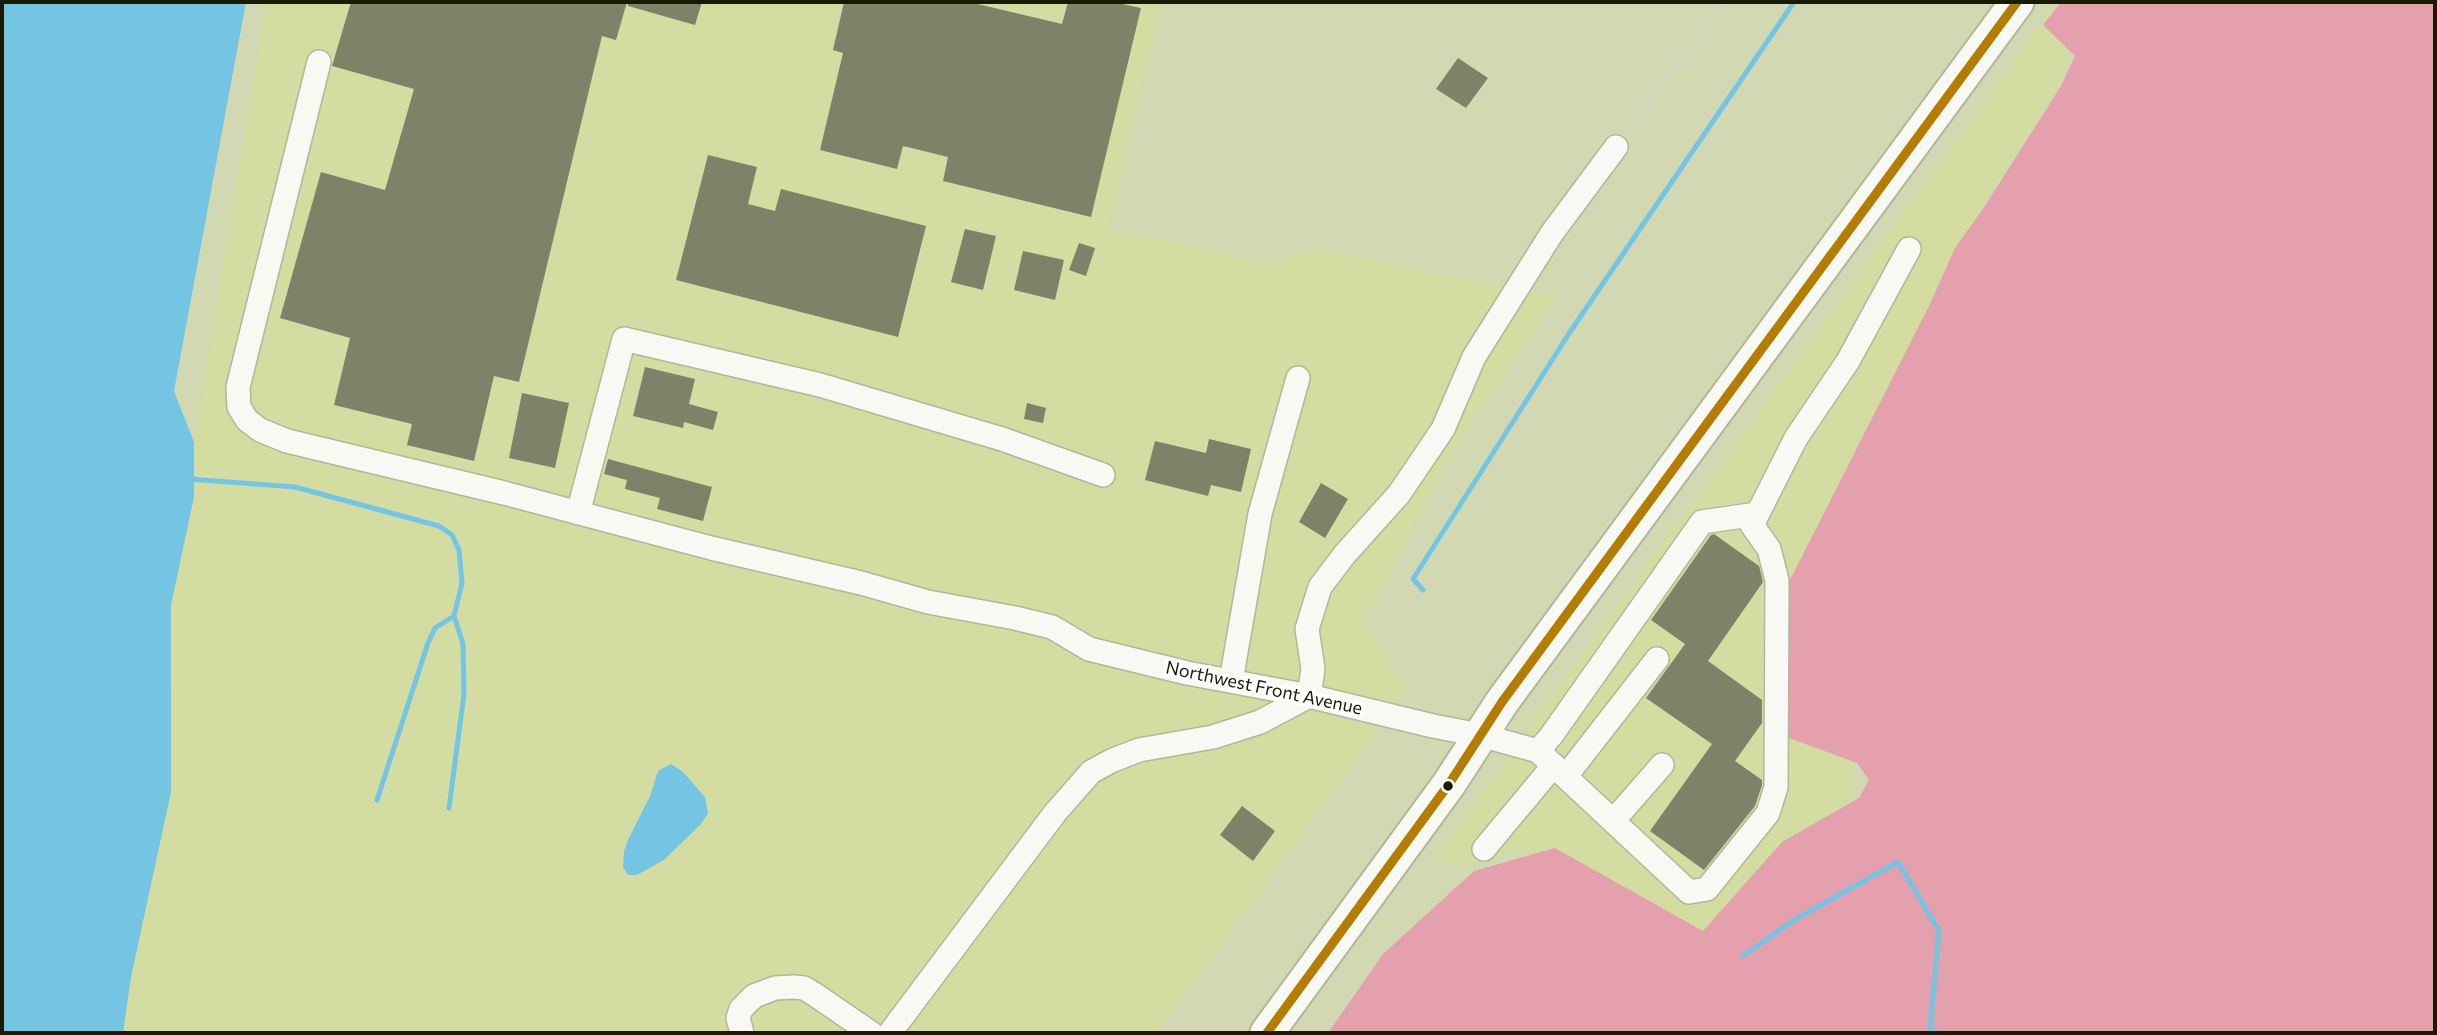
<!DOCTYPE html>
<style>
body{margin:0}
#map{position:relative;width:2437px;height:1035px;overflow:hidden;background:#d2d8b2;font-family:Commissioner,sans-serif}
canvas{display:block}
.frame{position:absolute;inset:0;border:4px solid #181b02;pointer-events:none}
</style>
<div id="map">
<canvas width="2437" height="1035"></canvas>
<div class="frame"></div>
</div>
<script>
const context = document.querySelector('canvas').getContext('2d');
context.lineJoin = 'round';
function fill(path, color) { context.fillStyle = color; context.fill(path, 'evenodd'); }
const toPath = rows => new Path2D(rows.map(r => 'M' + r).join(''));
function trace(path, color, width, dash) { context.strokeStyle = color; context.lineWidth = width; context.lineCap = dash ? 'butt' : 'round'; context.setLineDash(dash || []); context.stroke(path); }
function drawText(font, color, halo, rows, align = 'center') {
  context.font = font + ' Commissioner,sans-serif'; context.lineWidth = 7; context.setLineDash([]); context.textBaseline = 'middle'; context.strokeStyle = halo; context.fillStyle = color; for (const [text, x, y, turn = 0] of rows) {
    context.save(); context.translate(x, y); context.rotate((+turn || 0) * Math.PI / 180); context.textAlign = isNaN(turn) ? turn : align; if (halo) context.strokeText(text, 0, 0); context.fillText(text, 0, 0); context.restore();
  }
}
const built = toPath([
 [266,2,1162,2,1108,228,1270,264,1313,248,1555,297,1456,444,1363,622,1408,689,1156,1033,123,1033,125,1014,4,1033,127,1006,172,678,171,605,194,497,194,442],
 [2054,5,2075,28,2059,86,1983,205,1941,294,1840,674,1855,793,1713,964,1556,855,1520,851,1462,865,1433,859]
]);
const forest = toPath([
 [2061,2,2435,2,2435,1033,1328,1033,1383,954,1474,871,1555,848,1703,931,1782,842,1859,798,1869,780,1857,763,1789,738,1788,584,1930,304,1955,248,1985,206,2061,86,2075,56,2043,25]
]);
const water = toPath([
 [2,2,246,2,174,391,194,442,194,497,171,605,171,792,131,977,123,1033,2,1033],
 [671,764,683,772,705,797,708,813,701,824,664,860,637,875,628,875,623,867,624,851,628,840,650,796,658,771]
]);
const stream = toPath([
 [189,479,295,487,439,526,452,535,459,550,462,583,454,616,463,644,464,694,449,808],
 [1423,590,1413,579,1570,332,1794,2],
 [377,800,428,643,435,628,454,616],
 [1743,956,1794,920,1898,862,1939,931,1930,1028,1937,1033]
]);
const building = toPath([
 [351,2,627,2,616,40,602,36,519,382,494,376,474,461,407,445,412,424,334,405,350,338,280,318,321,172,385,190,414,89,332,66],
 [628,2,702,2,695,25,628,6],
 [844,2,969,2,1062,24,1068,2,1113,2,1141,8,1091,217,943,181,948,157,903,146,897,169,820,150,843,53,833,50],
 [1458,58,1488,78,1466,108,1436,89],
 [708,155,757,167,748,204,775,211,781,189,926,226,898,337,676,280],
 [965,229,996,236,983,290,951,282],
 [1079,243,1095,248,1086,276,1069,270],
 [1023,251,1064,260,1055,300,1014,290],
 [645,367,695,379,689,404,718,412,713,430,684,422,683,428,633,416],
 [522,393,569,403,555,468,509,458],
 [1027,403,1046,408,1043,423,1024,419],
 [1209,439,1251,449,1241,492,1211,485,1208,496,1145,480,1155,441,1206,453],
 [608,459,712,487,703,521,657,509,660,498,625,489,627,480,604,474],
 [1321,483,1348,499,1325,538,1299,522],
 [1714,534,1759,566,1763,582,1708,661,1762,700,1762,723,1735,761,1762,780,1762,785,1755,806,1704,870,1650,831,1712,744,1646,698,1685,644,1651,620,1711,535],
 [1242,806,1275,831,1253,861,1220,835]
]);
const path = toPath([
 [1626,133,1728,2],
 [1555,1033,1595,1033]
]);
const minor = toPath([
 [319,62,238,387,239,407,247,420,260,430,287,441,504,493,711,548,861,583,928,602,1015,618,1052,627,1089,649,1187,673,1309,696,1433,726,1480,735,1538,751,1551,736,1702,522,1757,514],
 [578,513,624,339,820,385,1002,439,1103,475],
 [1231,681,1260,514,1298,378],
 [1538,751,1689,892,1707,889,1768,813,1776,787,1777,580,1769,549,1752,525,1796,438,1848,361,1909,249],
 [1566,776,1657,659],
 [1613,821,1662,765],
 [1484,849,1554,765],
 [742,1033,738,1018,741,1009,754,996,775,988,794,987,804,988,814,994,871,1033],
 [890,1033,1055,813,1091,772,1111,761,1139,750,1213,737,1260,722,1309,696,1313,669,1307,629,1320,587,1345,554,1399,494,1443,429,1474,357,1552,233,1616,147]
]);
const highway = toPath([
 [1267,1033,1449,784,1502,702,2017,2]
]);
const bus1 = toPath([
 [1267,1033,1449,784,1502,702,2017,2]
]);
const markers = [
 [1448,786,6,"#181b02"]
];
const streetNames = [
 ["Northwest Front Avenue",1264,688,12]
];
fill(built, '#d3dca1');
fill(forest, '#e4a0ad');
fill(water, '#74c5e4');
trace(stream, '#74c5e4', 5);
fill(building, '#7f8269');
trace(minor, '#b2b799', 26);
trace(highway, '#b2b799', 37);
trace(path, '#d4d5ca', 3.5, [3.5, 3.5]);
trace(minor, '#f8f9f3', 23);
trace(highway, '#f8f9f3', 33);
trace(bus1, '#b47c01', 9);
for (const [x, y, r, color] of markers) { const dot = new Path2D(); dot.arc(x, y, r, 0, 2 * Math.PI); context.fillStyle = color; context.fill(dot); trace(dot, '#fff', 2.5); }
drawText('18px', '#181b02', '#fff', streetNames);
</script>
